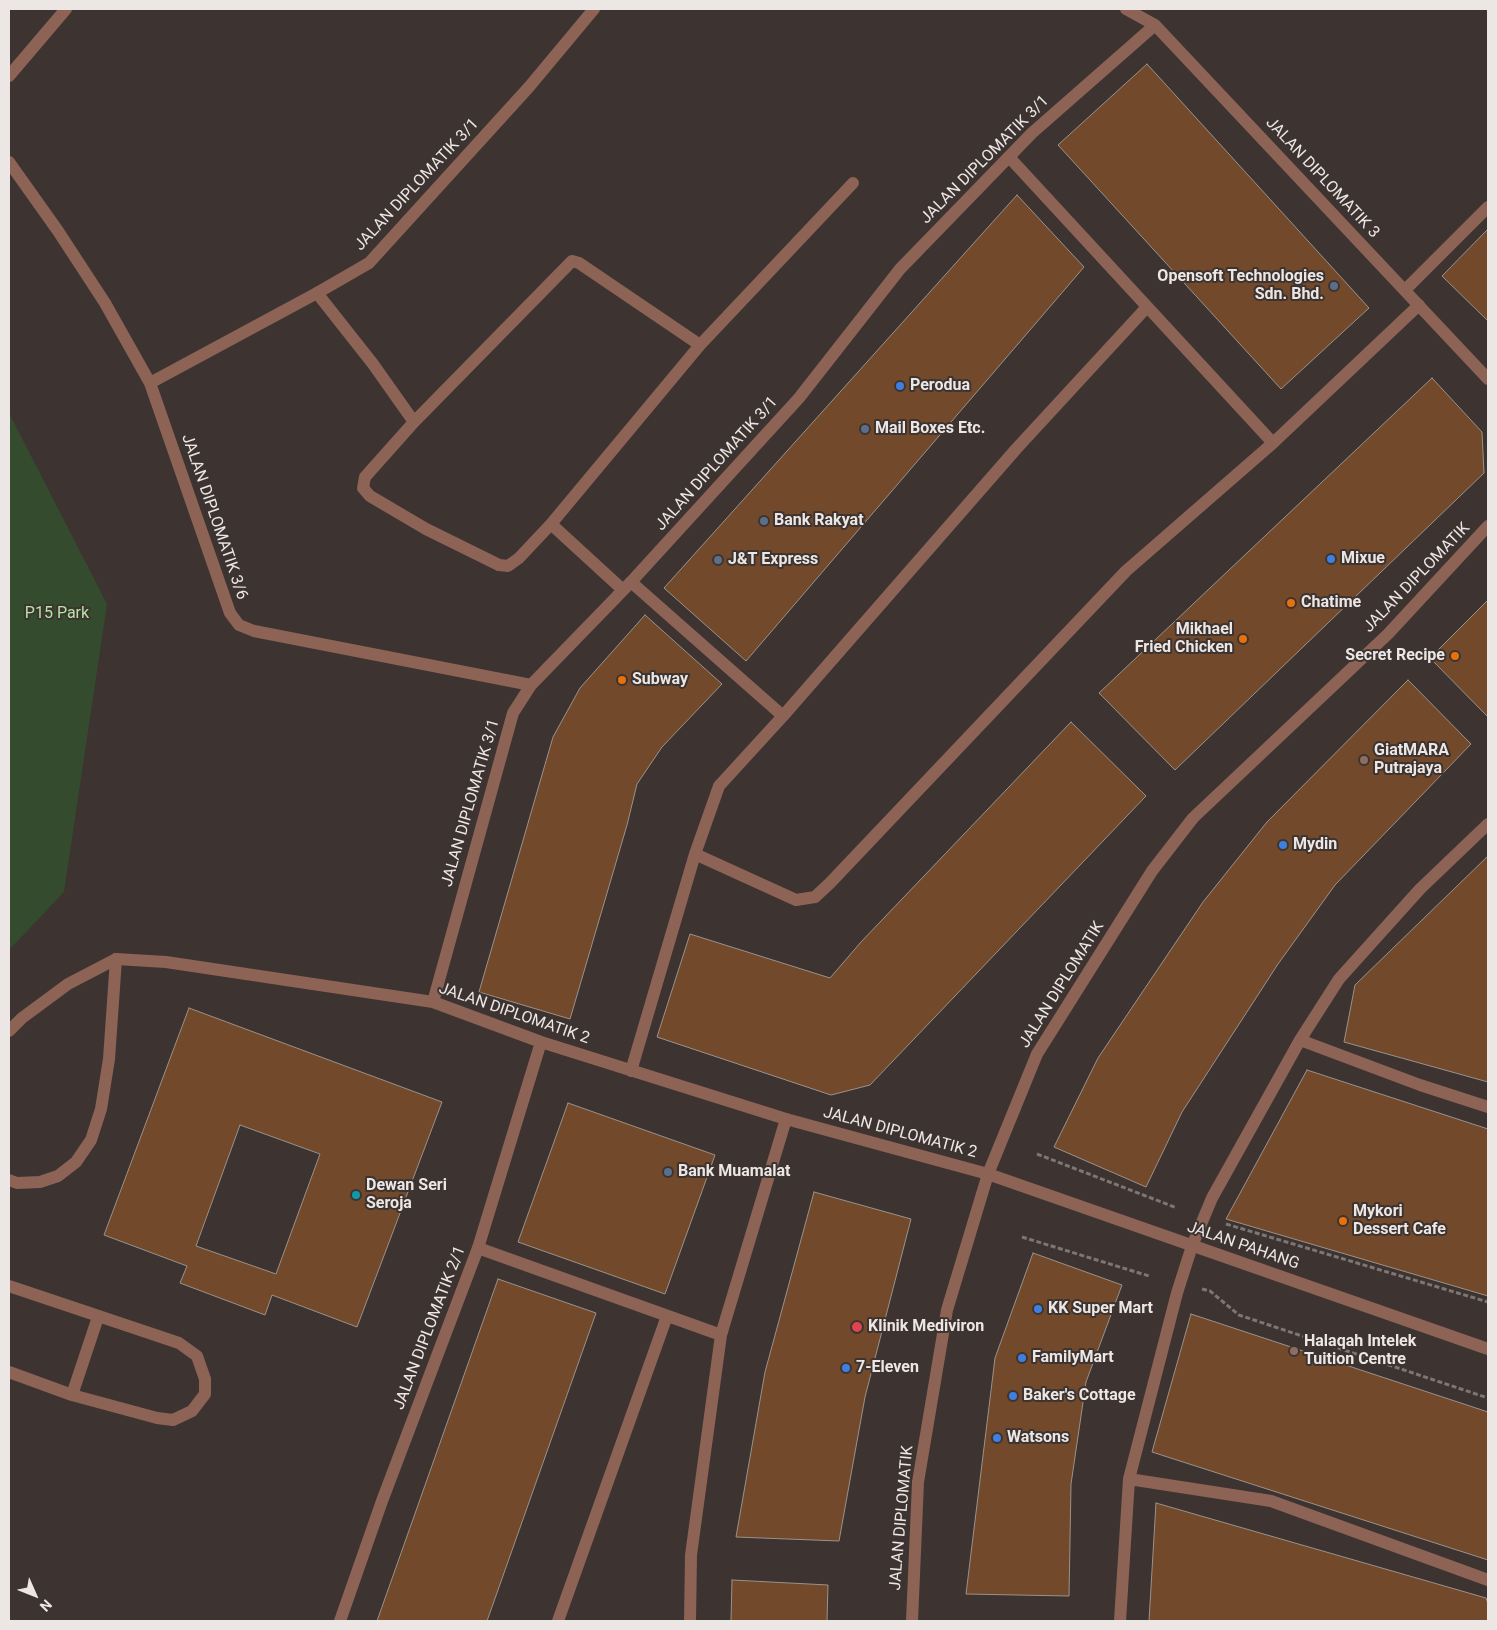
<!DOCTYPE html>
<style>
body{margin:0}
#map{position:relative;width:1497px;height:1630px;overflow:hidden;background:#3d3431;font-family:Roboto,sans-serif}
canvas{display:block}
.frame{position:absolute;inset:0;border:10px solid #ece7e5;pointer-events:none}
.north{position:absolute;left:10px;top:1570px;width:50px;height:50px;-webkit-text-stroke:4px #3d3431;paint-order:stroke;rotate:134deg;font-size:14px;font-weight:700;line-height:20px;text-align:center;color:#ece7e5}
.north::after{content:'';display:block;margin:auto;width:18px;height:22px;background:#ece7e5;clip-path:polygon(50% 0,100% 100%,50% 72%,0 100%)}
</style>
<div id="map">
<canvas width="1497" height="1630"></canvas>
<div class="frame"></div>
<div class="north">N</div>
</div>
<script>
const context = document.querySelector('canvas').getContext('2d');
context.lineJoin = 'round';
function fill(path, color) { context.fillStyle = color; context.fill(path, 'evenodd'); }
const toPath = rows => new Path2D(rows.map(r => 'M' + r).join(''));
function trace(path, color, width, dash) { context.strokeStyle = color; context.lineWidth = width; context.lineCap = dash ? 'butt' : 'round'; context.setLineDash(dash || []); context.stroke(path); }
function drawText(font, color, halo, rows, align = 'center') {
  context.font = font + ' Roboto,sans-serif'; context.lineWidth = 4; context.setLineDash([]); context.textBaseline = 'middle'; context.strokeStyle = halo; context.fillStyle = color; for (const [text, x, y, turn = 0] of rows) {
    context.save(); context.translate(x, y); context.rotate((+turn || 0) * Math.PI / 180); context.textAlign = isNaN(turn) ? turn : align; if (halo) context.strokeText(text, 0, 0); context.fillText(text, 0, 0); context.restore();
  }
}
const green = toPath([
 [9,413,107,604,64,892,9,950]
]);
const building = toPath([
 [1147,64,1369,308,1281,389,1058,145,1147,64],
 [1017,195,1084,267,746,661,664,588,1017,195],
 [1488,229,1488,321,1442,276,1488,229],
 [1432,378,1482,432,1484,473,1175,770,1099,693,1432,378],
 [1488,600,1488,717,1430,658,1488,600],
 [645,615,722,684,662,747,637,784,627,825,570,1019,479,992,553,737,580,688,645,615],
 [1408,680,1471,744,1335,885,1278,964,1182,1112,1146,1187,1054,1147,1098,1058,1203,902,1267,822,1408,680],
 [1071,722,1146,796,870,1085,831,1095,657,1037,690,934,830,978,861,942,1071,722],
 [1488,856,1488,1082,1344,1042,1355,985,1488,856],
 [189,1008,442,1102,357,1327,272,1295,265,1315,180,1283,187,1266,104,1235,189,1008],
 [240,1125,320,1154,276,1274,196,1246,240,1125],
 [1307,1070,1488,1129,1488,1296,1226,1219,1307,1070],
 [568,1103,715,1155,665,1294,518,1242,568,1103],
 [814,1192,911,1219,865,1397,839,1541,736,1537,765,1372,814,1192],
 [1033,1253,1122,1285,1086,1382,1071,1484,1069,1596,966,1594,995,1358,1033,1253],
 [498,1279,596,1313,487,1621,377,1621,498,1279],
 [1191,1314,1488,1412,1488,1560,1152,1452,1191,1314],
 [1156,1503,1486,1598,1488,1604,1488,1621,1149,1621,1156,1503],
 [732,1580,828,1585,827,1621,731,1621,732,1580]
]);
const path = toPath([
 [1037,1154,1177,1208],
 [1226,1224,1488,1302],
 [1022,1237,1149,1276],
 [1202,1289,1210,1291,1239,1315,1488,1398]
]);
const lane = toPath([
 [1009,157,1273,443],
 [1405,290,1488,207],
 [317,293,373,364,414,422,572,261,579,263,700,345,853,183],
 [414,422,365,477,363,488,370,496,426,529,499,565,508,566,519,558,551,524,700,345],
 [551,524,623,590],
 [631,582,783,716],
 [695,854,796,900,815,897,830,883,1126,571,1273,443,1419,305],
 [1300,1040,1420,1085,1488,1107],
 [631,1071,695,854,719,786,783,716,1017,448,1147,307],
 [988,1174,1488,1349],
 [9,1180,17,1183,40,1182,58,1176,76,1162,91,1140,101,1109,109,1059,116,959],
 [478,1248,721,1335],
 [9,1286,179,1343,197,1356,205,1379,205,1394,192,1411,173,1420,157,1418,72,1395,9,1372],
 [72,1395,98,1317],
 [1129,1479,1271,1501,1488,1580],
 [558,1621,667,1316],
 [690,1621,691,1555,721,1335,786,1119],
 [1120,1621,1129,1479,1177,1293,1192,1246,1212,1198,1300,1040,1339,979,1420,889,1488,824]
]);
const street = toPath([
 [1126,9,1155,25,1488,379],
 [9,76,66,9],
 [9,162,58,231,105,303,150,383,230,613,239,625,254,631,531,685],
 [150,383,317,293,369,263,529,87,594,9],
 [433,1002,513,713,531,685,631,582,799,398,900,269,1032,133,1155,25],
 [9,1031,22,1018,68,984,116,959,166,962,433,1002,541,1042,786,1119,988,1174],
 [340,1621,382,1501,478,1248,541,1042],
 [912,1621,918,1482,947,1310,988,1174,1037,1054,1152,871,1193,818,1388,634,1488,526]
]);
const markers = [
 [1334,286,5,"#5c6f8a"],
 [900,386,5,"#3f7fe0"],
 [865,429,5,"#5c6f8a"],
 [764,521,5,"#5c6f8a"],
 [1331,559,5,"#3f7fe0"],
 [718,560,5,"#5c6f8a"],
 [1291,603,5,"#e8710a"],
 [1243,639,5,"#e8710a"],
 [1455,656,5,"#e8710a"],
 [622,680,5,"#e8710a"],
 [1364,760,5,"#8d6e63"],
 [1283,845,5,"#3f7fe0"],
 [668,1172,5,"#5c6f8a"],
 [356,1195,5,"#0f9aa8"],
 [1343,1221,5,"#e8710a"],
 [1038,1309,5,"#3f7fe0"],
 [857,1327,6,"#e0444e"],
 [1294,1351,5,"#8d6e63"],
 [1022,1358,5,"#3f7fe0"],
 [846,1368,5,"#3f7fe0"],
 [1013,1396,5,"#3f7fe0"],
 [997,1438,5,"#3f7fe0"]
];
const streetNames = [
 ["JALAN DIPLOMATIK 3/1",985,160,-45],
 ["JALAN DIPLOMATIK 3",1322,178,47],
 ["JALAN DIPLOMATIK 3/1",417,185,-47],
 ["JALAN DIPLOMATIK 3/1",717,464,-48],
 ["JALAN DIPLOMATIK 3/6",214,517,71],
 ["JALAN DIPLOMATIK",1417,578,-46],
 ["JALAN DIPLOMATIK 3/1",471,803,-74],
 ["JALAN DIPLOMATIK",1062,985,-58],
 ["JALAN DIPLOMATIK 2",514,1014,19],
 ["JALAN DIPLOMATIK 2",900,1133,15],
 ["JALAN PAHANG",1243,1246,19],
 ["JALAN DIPLOMATIK 2/1",430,1328,-69],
 ["JALAN DIPLOMATIK",902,1518,-85]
];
const poiNames = [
 ["Opensoft Technologies",1324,277,"right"],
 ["Sdn. Bhd.",1324,295,"right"],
 ["Perodua",910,386],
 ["Mail Boxes Etc.",875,429],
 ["Bank Rakyat",774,521],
 ["Mixue",1341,559],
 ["J&T Express",728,560],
 ["Chatime",1301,603],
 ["Mikhael",1233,630,"right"],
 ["Fried Chicken",1233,648,"right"],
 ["Secret Recipe",1445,656,"right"],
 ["Subway",632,680],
 ["GiatMARA",1374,751],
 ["Putrajaya",1374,769],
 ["Mydin",1293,845],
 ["Bank Muamalat",678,1172],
 ["Dewan Seri",366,1186],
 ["Seroja",366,1204],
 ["Mykori",1353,1212],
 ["Dessert Cafe",1353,1230],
 ["KK Super Mart",1048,1309],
 ["Klinik Mediviron",868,1327],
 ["Halaqah Intelek",1304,1342],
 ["Tuition Centre",1304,1360],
 ["FamilyMart",1032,1358],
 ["7-Eleven",856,1368],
 ["Baker's Cottage",1023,1396],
 ["Watsons",1007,1438]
];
const parkNames = [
 ["P15 Park",57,614]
];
fill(green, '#344b2d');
fill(building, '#72492a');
trace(building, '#9b928c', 1);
trace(path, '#7e7674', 3, [5, 2.5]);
trace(lane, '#8d6356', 12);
trace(street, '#8d6356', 12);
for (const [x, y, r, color] of markers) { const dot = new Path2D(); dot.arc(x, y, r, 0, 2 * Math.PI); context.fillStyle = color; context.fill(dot); trace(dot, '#3d3431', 2); }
drawText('16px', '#ece7e5', '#3d3431', streetNames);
drawText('bold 16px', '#ece7e5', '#3d3431', poiNames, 'left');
drawText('16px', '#b2e4a4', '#3d3431', parkNames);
</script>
